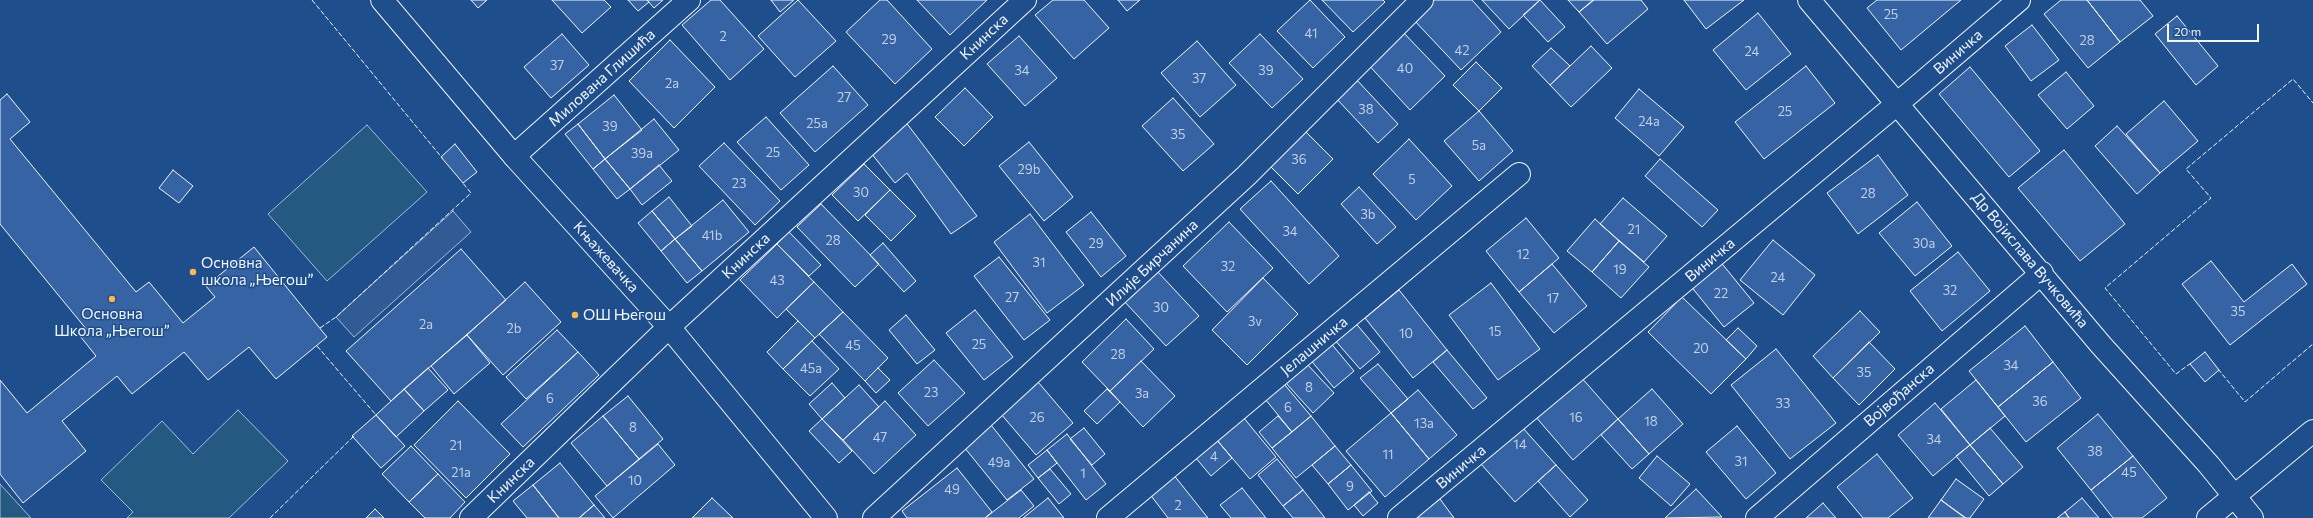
<!DOCTYPE html>
<meta charset="utf-8">
<style>
body{margin:0}
#map{position:relative;width:2313px;height:518px;overflow:hidden;background:#1f4e8c;font-family:Commissioner,sans-serif}
canvas{display:block}
.scale{position:absolute;left:2167px;top:24px;width:92px;height:18px;box-sizing:border-box;border:2px solid #f2f6ff;border-top:0;padding-left:5px;font-size:12px;line-height:14px;white-space:nowrap;color:#f2f6ff;-webkit-text-stroke:3px #1f4e8c;paint-order:stroke}
</style>
<div id="map">
<canvas width="2313" height="518"></canvas>
<div class="scale">20 m</div>
</div>
<script>
const context = document.querySelector('canvas').getContext('2d');
context.lineJoin = 'round';
function fill(path, color) { context.fillStyle = color; context.fill(path, 'evenodd'); }
const toPath = rows => new Path2D(rows.map(r => 'M' + r).join(''));
function trace(path, color, width, dash) { context.strokeStyle = color; context.lineWidth = width; context.lineCap = dash ? 'butt' : 'round'; context.setLineDash(dash || []); context.stroke(path); }
function drawText(font, color, halo, rows, align = 'center') {
  context.font = font + ' Commissioner,sans-serif'; context.lineWidth = 3; context.setLineDash([]); context.textBaseline = 'middle'; context.strokeStyle = halo; context.fillStyle = color; for (const [text, x, y, turn = 0] of rows) {
    context.save(); context.translate(x, y); context.rotate((+turn || 0) * Math.PI / 180); context.textAlign = isNaN(turn) ? turn : align; if (halo) context.strokeText(text, 0, 0); context.fillText(text, 0, 0); context.restore();
  }
}
const green = toPath([
 [367,125,427,192,327,281,268,214,367,125],
 [238,410,288,461,229,518,127,518,133,512,101,480,162,421,193,454,238,410],
 [0,484,31,518,0,518,0,484]
]);
const parking = toPath([
 [453,211,471,232,354,337,336,317,453,211]
]);
const building = toPath([
 [471,0,487,0,478,8,471,0],
 [552,0,604,0,611,7,582,33,552,0],
 [628,0,647,0,649,2,638,11,628,0],
 [647,0,663,0,654,8,647,0],
 [711,0,720,0,764,49,730,80,682,25,711,0],
 [771,0,794,0,780,12,771,0],
 [798,0,836,41,795,77,758,36,798,0],
 [880,0,887,0,932,49,895,84,846,32,880,0],
 [917,0,987,0,950,35,917,0],
 [1053,0,1084,0,1109,28,1074,59,1035,15,1053,0],
 [1118,0,1140,0,1127,11,1118,0],
 [1310,0,1345,37,1313,68,1277,31,1310,0],
 [1322,0,1383,0,1385,2,1353,32,1322,0],
 [1431,0,1472,0,1501,32,1461,70,1412,18,1431,0],
 [1482,0,1540,0,1509,29,1482,0],
 [1540,0,1565,27,1548,42,1523,15,1540,0],
 [1568,0,1593,0,1579,12,1568,0],
 [1594,0,1641,0,1648,9,1607,44,1579,12,1594,0],
 [1684,0,1744,0,1706,29,1684,0],
 [1877,0,1961,0,1901,50,1867,8,1877,0],
 [2061,0,2087,0,2120,42,2088,68,2044,14,2061,0],
 [2087,0,2140,0,2153,16,2120,42,2087,0],
 [1758,13,1791,54,1746,90,1713,50,1758,13],
 [2177,16,2218,66,2196,85,2155,34,2177,16],
 [2032,25,2059,60,2031,81,2005,46,2032,25],
 [1400,29,1445,76,1410,110,1365,61,1400,29],
 [562,34,589,65,551,98,524,67,562,34],
 [1260,34,1303,79,1272,108,1229,63,1260,34],
 [1019,36,1057,78,1025,106,987,64,1019,36],
 [670,40,715,87,674,128,629,81,670,40],
 [1197,41,1236,85,1200,117,1161,73,1197,41],
 [1591,46,1612,68,1571,107,1550,85,1591,46],
 [1551,48,1570,66,1550,85,1532,66,1551,48],
 [1476,62,1502,88,1479,111,1453,85,1476,62],
 [833,66,868,105,815,152,780,113,833,66],
 [1806,66,1835,103,1764,159,1735,122,1806,66],
 [1970,67,2040,151,2009,177,1939,94,1970,67],
 [2066,72,2094,106,2067,129,2038,95,2066,72],
 [1354,77,1398,124,1378,143,1334,96,1354,77],
 [965,88,993,117,964,146,935,117,965,88],
 [1639,89,1684,127,1659,156,1615,118,1639,89],
 [7,94,30,122,10,139,136,292,149,282,183,323,215,297,206,286,254,247,327,337,276,379,249,347,208,380,184,352,132,394,117,376,62,421,86,451,23,503,0,474,0,380,27,413,96,356,80,336,87,330,0,224,0,100,7,94],
 [614,95,642,130,605,159,578,124,614,95],
 [1173,98,1214,144,1183,171,1142,126,1173,98],
 [2164,101,2198,141,2160,173,2126,134,2164,101],
 [1479,111,1513,151,1479,181,1444,141,1479,111],
 [766,117,809,165,781,190,737,142,766,117],
 [654,119,679,150,630,189,605,159,654,119],
 [905,121,977,216,951,234,907,173,895,183,871,153,905,121],
 [578,124,605,159,593,169,565,134,578,124],
 [1299,125,1333,159,1298,194,1264,160,1299,125],
 [2117,126,2160,173,2137,194,2095,146,2117,126],
 [1409,139,1452,186,1416,220,1373,174,1409,139],
 [1029,142,1073,197,1044,221,999,166,1029,142],
 [724,143,780,201,755,225,699,166,724,143],
 [455,144,477,172,463,183,441,157,455,144],
 [2064,150,2125,224,2080,261,2018,188,2064,150],
 [1878,155,1908,195,1858,234,1827,193,1878,155],
 [605,159,630,189,617,199,593,169,605,159],
 [1660,159,1718,210,1702,227,1645,176,1660,159],
 [864,164,890,190,858,221,832,195,864,164],
 [659,165,672,181,642,205,630,189,659,165],
 [173,170,193,186,179,203,159,188,173,170],
 [1271,181,1339,256,1309,284,1240,209,1271,181],
 [1359,187,1396,227,1377,244,1341,204,1359,187],
 [890,190,916,216,891,241,865,215,890,190],
 [669,197,692,226,675,239,652,211,669,197],
 [1623,198,1667,236,1644,262,1600,224,1623,198],
 [723,200,749,232,702,271,675,239,723,200],
 [1917,202,1952,246,1915,276,1879,233,1917,202],
 [821,204,879,264,855,287,797,227,821,204],
 [652,211,675,239,661,251,638,223,652,211],
 [1091,212,1126,256,1101,277,1066,232,1091,212],
 [1030,214,1084,285,1047,313,994,242,1030,214],
 [1526,218,1559,258,1519,292,1486,251,1526,218],
 [1595,219,1619,241,1592,272,1567,251,1595,219],
 [1229,222,1273,268,1227,312,1183,266,1229,222],
 [789,232,821,265,809,276,777,244,789,232],
 [675,239,702,271,687,283,661,251,675,239],
 [1773,240,1815,275,1783,315,1740,280,1773,240],
 [1619,241,1649,267,1621,298,1592,272,1619,241],
 [883,243,916,281,904,292,870,255,883,243],
 [777,244,814,282,777,318,740,280,777,244],
 [461,249,506,300,391,401,346,351,461,249],
 [1958,252,1990,291,1942,331,1910,291,1958,252],
 [999,257,1050,320,1024,340,974,276,999,257],
 [1719,260,1754,303,1724,327,1689,284,1719,260],
 [2211,261,2244,302,2292,264,2307,284,2230,345,2182,284,2211,261],
 [1552,264,1587,306,1554,333,1519,292,1552,264],
 [1156,270,1199,316,1166,346,1123,300,1156,270],
 [1263,278,1298,314,1247,365,1212,330,1263,278],
 [525,282,561,322,503,375,467,335,525,282],
 [814,282,843,312,815,338,786,309,814,282],
 [1491,283,1540,349,1498,380,1449,315,1491,283],
 [1399,290,1447,350,1413,378,1365,318,1399,290],
 [1682,297,1746,359,1711,394,1648,332,1682,297],
 [975,310,1013,357,984,380,946,333,975,310],
 [1860,311,1880,332,1833,378,1813,356,1860,311],
 [843,312,888,358,865,381,819,334,843,312],
 [906,315,935,350,917,364,889,330,906,315],
 [1126,319,1154,349,1110,391,1082,362,1126,319],
 [1353,320,1380,352,1360,369,1333,338,1353,320],
 [798,321,815,338,783,369,767,352,798,321],
 [2025,326,2053,362,1998,407,1969,371,2025,326],
 [1738,328,1757,346,1746,359,1726,340,1738,328],
 [557,330,578,352,526,399,506,377,557,330],
 [467,335,490,363,454,394,431,366,467,335],
 [812,341,839,369,810,396,783,369,812,341],
 [1329,341,1354,371,1334,388,1309,358,1329,341],
 [1869,342,1895,369,1859,405,1833,378,1869,342],
 [1776,349,1836,423,1790,459,1731,385,1776,349],
 [1447,350,1487,398,1473,409,1433,362,1447,350],
 [578,352,599,375,523,447,501,424,578,352],
 [2205,352,2219,370,2205,382,2190,364,2205,352],
 [934,360,965,393,928,426,898,393,934,360],
 [1141,361,1175,396,1143,427,1110,391,1141,361],
 [2053,362,2081,398,2026,442,1998,407,2053,362],
 [1306,363,1334,393,1313,413,1285,382,1306,363],
 [1378,364,1408,399,1391,413,1360,378,1378,364],
 [428,368,448,390,424,411,404,389,428,368],
 [878,368,890,380,876,393,865,381,878,368],
 [1580,376,1618,419,1573,460,1535,416,1580,376],
 [1976,380,2005,416,1970,445,1941,409,1976,380],
 [1038,382,1073,423,1036,455,1001,414,1038,382],
 [832,383,845,398,822,419,809,404,832,383],
 [1284,384,1311,416,1292,432,1265,399,1284,384],
 [859,385,879,407,843,440,822,419,859,385],
 [404,389,424,411,396,437,376,415,404,389],
 [1107,389,1120,402,1097,424,1084,411,1107,389],
 [1652,389,1683,424,1649,454,1618,419,1652,389],
 [1418,390,1457,435,1429,459,1391,413,1418,390],
 [628,396,663,439,639,459,603,416,628,396],
 [458,401,510,454,466,498,414,445,458,401],
 [885,401,916,435,874,474,843,440,885,401],
 [1935,403,1970,445,1933,476,1898,435,1935,403],
 [1391,413,1429,459,1385,497,1346,451,1391,413],
 [2098,414,2133,456,2091,490,2057,448,2098,414],
 [376,415,405,446,381,468,352,436,376,415],
 [603,416,639,459,607,486,571,443,603,416],
 [1278,416,1292,432,1272,448,1259,432,1278,416],
 [1311,416,1335,446,1296,478,1272,448,1311,416],
 [1243,417,1276,457,1250,479,1216,439,1243,417],
 [822,419,852,451,839,463,809,431,822,419],
 [1618,419,1649,454,1632,469,1601,435,1618,419],
 [991,425,1034,479,1007,500,964,447,991,425],
 [1737,426,1776,473,1746,499,1706,452,1737,426],
 [1522,427,1556,465,1515,502,1481,464,1522,427],
 [1084,428,1105,454,1092,465,1070,439,1084,428],
 [1990,428,2023,467,2003,484,1970,445,1990,428],
 [1067,434,1106,484,1086,500,1047,450,1067,434],
 [1216,439,1232,458,1211,476,1195,457,1216,439],
 [658,444,675,465,613,518,595,496,658,444],
 [1970,445,2003,484,1989,496,1956,456,1970,445],
 [411,446,438,474,409,502,382,474,411,446],
 [1335,446,1351,465,1328,484,1312,465,1335,446],
 [1047,450,1057,463,1038,478,1028,465,1047,450],
 [1877,454,1913,498,1888,518,1863,518,1837,487,1877,454],
 [1657,456,1690,484,1671,506,1639,478,1657,456],
 [2133,456,2167,498,2142,518,2113,518,2091,490,2133,456],
 [1277,459,1303,490,1283,506,1258,475,1277,459],
 [560,463,594,505,579,518,559,518,533,485,560,463],
 [1351,465,1372,491,1348,510,1328,484,1351,465],
 [1556,465,1588,500,1570,517,1538,481,1556,465],
 [957,468,992,512,985,518,907,518,902,511,957,468],
 [1050,469,1071,494,1059,504,1038,478,1050,469],
 [438,474,465,502,450,518,425,518,409,502,438,474],
 [1173,474,1208,518,1168,518,1149,493,1173,474],
 [1956,479,1984,499,1970,518,1966,518,1941,500,1956,479],
 [533,485,559,518,527,518,513,501,533,485],
 [1242,488,1266,518,1231,518,1220,505,1242,488],
 [1696,489,1722,517,1665,518,1696,489],
 [1021,490,1034,506,1019,518,985,518,1021,490],
 [1303,490,1325,518,1293,518,1283,506,1303,490],
 [1369,492,1378,503,1363,516,1354,505,1369,492],
 [712,498,733,518,692,518,712,498],
 [1048,498,1064,518,1023,518,1048,498],
 [2082,498,2099,518,2069,518,2065,512,2082,498],
 [1440,499,1454,518,1416,518,1440,499],
 [1941,500,1965,518,1928,518,1941,500],
 [1823,503,1836,518,1806,518,1823,503],
 [594,505,605,518,579,518,594,505],
 [375,509,384,518,366,518,375,509],
 [2065,512,2069,518,2057,518,2065,512]
]);
const minor = toPath([
 [1809,0,2101,345,2209,465,2252,518],
 [514,156,689,0],
 [471,518,669,327,1025,0],
 [874,518,1246,176,1422,0],
 [1108,518,1519,174],
 [1399,518,1897,104,2019,0],
 [1757,518,2042,273],
 [2208,518,2313,431]
]);
const major = toPath([
 [382,0,514,156,669,327,826,518]
]);
const fence = toPath([
 [312,0,443,159],
 [320,328,336,317,471,193,462,182],
 [317,346,376,415,374,417],
 [2191,363,2176,374,2105,288,2211,198,2186,169,2293,79,2313,103],
 [2218,369,2245,402,2313,344],
 [270,518,354,436]
]);
const markers = [
 [193,272,4,"#ffb74d"],
 [112,299,4,"#ffb74d"],
 [575,315,4,"#ffb74d"]
];
const numberNames = [
 ["25",1891,15],
 ["41",1311,34],
 ["2",723,37],
 ["29",889,40],
 ["28",2087,41],
 ["42",1462,51],
 ["24",1752,52],
 ["37",557,66],
 ["40",1405,69],
 ["34",1022,71],
 ["39",1266,71],
 ["37",1199,79],
 ["2a",672,84],
 ["27",844,98],
 ["38",1366,110],
 ["25",1785,112],
 ["24a",1649,122],
 ["25a",817,124],
 ["39",610,127],
 ["35",1178,135],
 ["5a",1479,146],
 ["25",773,153],
 ["39a",642,154],
 ["36",1299,160],
 ["29b",1029,170],
 ["5",1412,180],
 ["23",739,184],
 ["30",861,193],
 ["28",1868,194],
 ["3b",1368,215],
 ["21",1634,230],
 ["34",1290,232],
 ["41b",712,236],
 ["28",833,241],
 ["29",1096,244],
 ["30a",1924,244],
 ["12",1523,255],
 ["31",1039,263],
 ["32",1228,267],
 ["19",1620,270],
 ["24",1778,278],
 ["43",777,281],
 ["32",1950,291],
 ["22",1721,294],
 ["27",1012,298],
 ["17",1553,299],
 ["30",1161,308],
 ["35",2238,312],
 ["3v",1255,322],
 ["2a",426,325],
 ["2b",514,329],
 ["15",1495,332],
 ["10",1406,334],
 ["25",979,345],
 ["45",853,346],
 ["20",1701,349],
 ["28",1118,355],
 ["34",2011,366],
 ["45a",811,369],
 ["35",1864,373],
 ["8",1309,388],
 ["23",931,393],
 ["3a",1142,394],
 ["6",550,399],
 ["36",2040,402],
 ["33",1783,404],
 ["6",1288,408],
 ["26",1037,418],
 ["16",1576,418],
 ["18",1651,422],
 ["13a",1424,424],
 ["8",633,428],
 ["47",880,438],
 ["34",1934,440],
 ["14",1520,445],
 ["21",456,446],
 ["38",2095,452],
 ["11",1388,455],
 ["4",1214,457],
 ["31",1741,462],
 ["49a",999,463],
 ["21a",461,473],
 ["45",2129,473],
 ["1",1083,474],
 ["10",635,481],
 ["9",1350,487],
 ["49",952,490],
 ["2",1178,506]
];
const streetNames = [
 ["Книнска",984,37,-43],
 ["Виничка",1958,52,-41],
 ["Милована Глишића",602,78,-42],
 ["Книнска",746,256,-43],
 ["Књажевачка",606,257,48],
 ["Виничка",1710,260,-40],
 ["Др Војислава Вучковића",2030,260,50],
 ["Илије Бирчанина",1152,263,-43],
 ["Јелашничка",1314,346,-40],
 ["Војвођанска",1899,395,-41],
 ["Виничка",1461,467,-40],
 ["Книнска",511,480,-44]
];
const poiNames = [
 ["Основна",201,263],
 ["школа „Његош”",201,280],
 ["Основна",112,314,"center"],
 ["Школа „Његош”",112,331,"center"],
 ["ОШ Његош",583,315]
];
fill(green, '#245a82');
trace(green, '#a8bbd7', 1);
fill(parking, '#305b95');
trace(parking, '#a8bbd7', 1);
fill(building, '#3563a3');
trace(building, '#f2f6ff', 1);
trace(minor, '#f2f6ff', 24);
trace(major, '#f2f6ff', 24);
trace(minor, '#1f4e8c', 22);
trace(major, '#1f4e8c', 22);
trace(fence, '#f2f6ff', 1, [5, 2]);
for (const [x, y, r, color] of markers) { const dot = new Path2D(); dot.arc(x, y, r, 0, 2 * Math.PI); context.fillStyle = color; context.fill(dot); trace(dot, '#1f4e8c', 1.5); }
drawText('13px', '#c3d1e8', null, numberNames);
drawText('15px', '#f2f6ff', '#1f4e8c', streetNames);
drawText('15px', '#f2f6ff', '#1f4e8c', poiNames, 'left');
</script>
